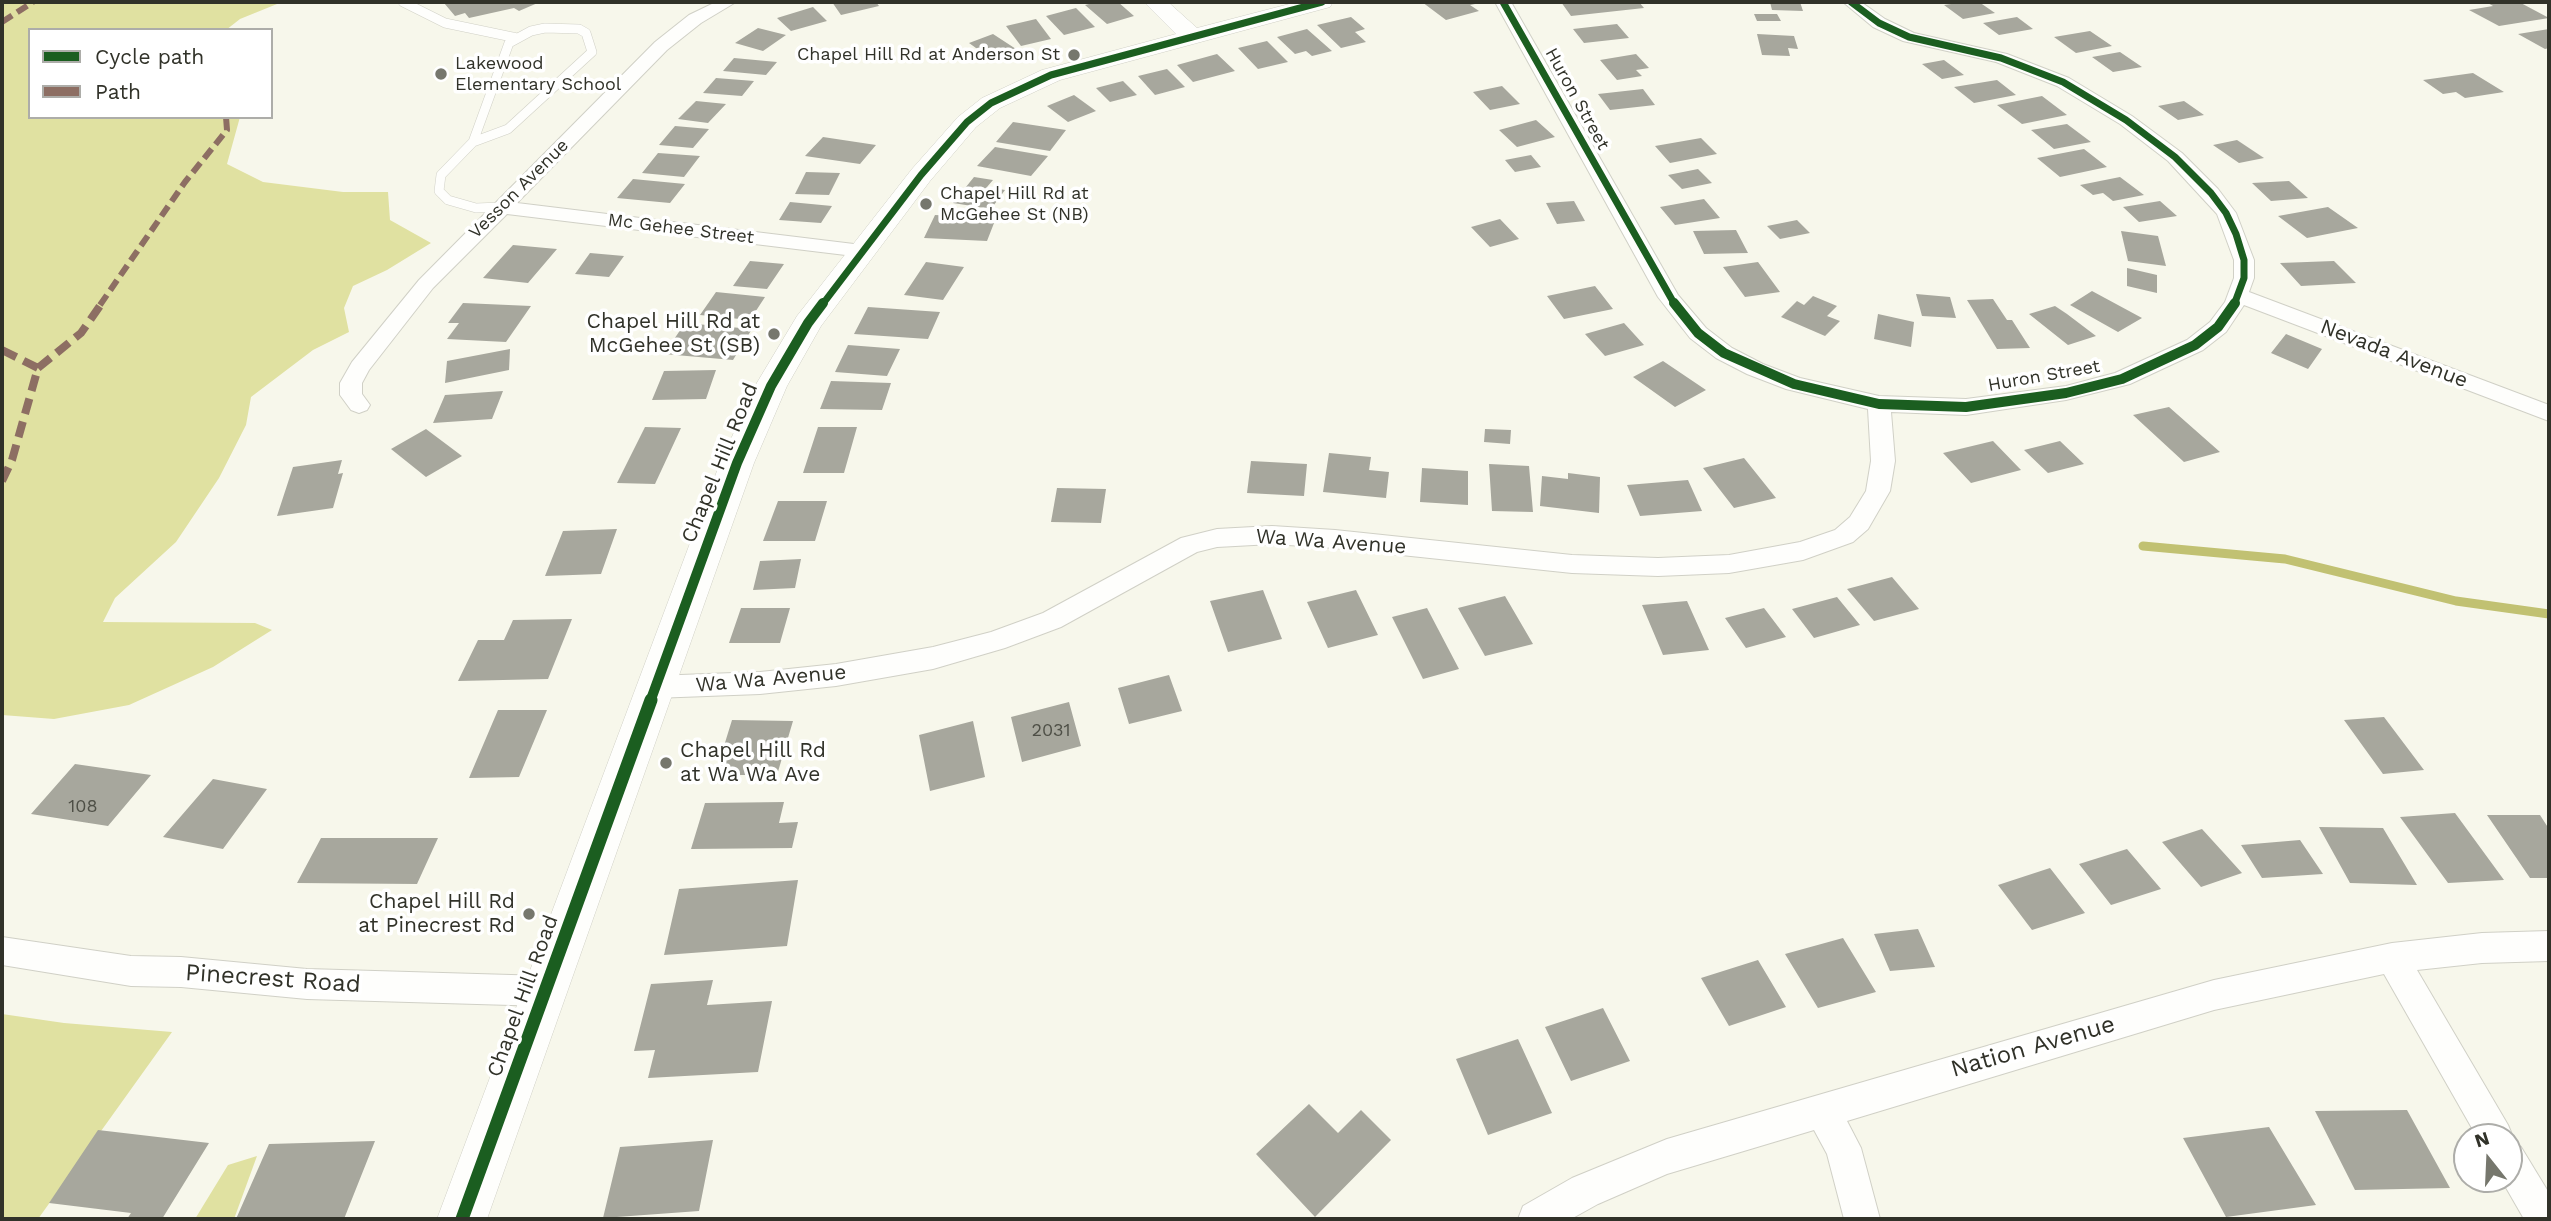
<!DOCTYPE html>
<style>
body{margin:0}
#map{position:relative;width:2551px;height:1221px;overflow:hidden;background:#f7f7eb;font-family:"Work Sans",sans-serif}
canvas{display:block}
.frame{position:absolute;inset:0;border:4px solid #313229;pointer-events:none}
.legend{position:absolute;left:28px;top:28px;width:245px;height:91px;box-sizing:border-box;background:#fff;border:2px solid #adada9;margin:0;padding:9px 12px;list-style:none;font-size:21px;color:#313229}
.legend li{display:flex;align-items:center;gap:14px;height:35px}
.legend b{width:35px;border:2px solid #adada9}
.north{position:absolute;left:2453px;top:1123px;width:70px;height:70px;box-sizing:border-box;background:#fff;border:2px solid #adada9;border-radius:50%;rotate:342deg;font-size:19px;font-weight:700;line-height:28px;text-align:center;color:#313229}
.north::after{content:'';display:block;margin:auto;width:24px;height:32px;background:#76776d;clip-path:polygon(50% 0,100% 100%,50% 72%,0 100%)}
</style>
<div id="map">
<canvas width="2551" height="1221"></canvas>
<div class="frame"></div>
<ul class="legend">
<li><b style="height:9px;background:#1b5e20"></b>Cycle path</li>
<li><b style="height:9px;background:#8d6e63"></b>Path</li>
</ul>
<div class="north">N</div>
</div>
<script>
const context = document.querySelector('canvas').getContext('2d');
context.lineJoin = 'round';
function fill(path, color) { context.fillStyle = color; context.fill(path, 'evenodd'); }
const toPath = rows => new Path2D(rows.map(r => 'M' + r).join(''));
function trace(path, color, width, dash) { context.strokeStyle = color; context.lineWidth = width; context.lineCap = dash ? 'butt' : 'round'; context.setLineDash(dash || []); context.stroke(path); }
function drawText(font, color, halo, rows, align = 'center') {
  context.font = font + ' "Work Sans",sans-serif'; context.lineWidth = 7; context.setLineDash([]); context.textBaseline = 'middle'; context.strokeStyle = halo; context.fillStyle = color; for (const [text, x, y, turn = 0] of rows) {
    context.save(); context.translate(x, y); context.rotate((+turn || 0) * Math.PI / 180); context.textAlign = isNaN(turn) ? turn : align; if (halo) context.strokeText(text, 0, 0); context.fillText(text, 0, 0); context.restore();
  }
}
const forest = toPath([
 [2,2,282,2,240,19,226,30,30,30,30,117,240,117,227,164,263,182,343,192,388,192,390,220,431,243,387,270,353,286,344,308,349,332,313,350,251,397,246,425,219,478,176,542,115,598,103,622,255,623,272,630,213,667,129,705,54,719,2,715],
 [2,1014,64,1023,172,1032,38,1219,2,1219],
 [257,1156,234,1219,195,1219,228,1165]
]);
const stream = toPath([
 [2143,546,2285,559,2456,601,2549,614]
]);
const building = toPath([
 [448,2,540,2,519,11,514,8,469,18,465,13,455,16,444,3],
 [832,2,876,2,879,6,841,15],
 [1097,2,1118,2,1134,16,1107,24,1085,5],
 [1422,2,1480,2,1480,3,1470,5,1479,11,1446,20],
 [1561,2,1639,2,1644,8,1571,16],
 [1770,2,1800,2,1803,11,1772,10],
 [1965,2,1979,2,1995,13,1963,19,1944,5],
 [2486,2,2519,2,2549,18,2499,26,2469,10,2493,6],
 [813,7,827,21,791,31,777,18],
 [1076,8,1095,27,1064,35,1046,16],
 [1754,14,1777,14,1781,21,1757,21],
 [1351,17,1365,29,1355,32,1366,42,1341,48,1317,25],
 [2017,17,2033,29,1999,35,1983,23],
 [1036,19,1051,39,1021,46,1006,26],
 [1617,24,1629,38,1584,43,1573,29],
 [758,28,786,35,763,51,735,43],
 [1307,29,1332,51,1312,56,1306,51,1295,54,1277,37],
 [2549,29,2549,48,2545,49,2518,34],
 [2090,31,2112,46,2076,53,2054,37],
 [993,34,1016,49,990,58,969,43],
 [1757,34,1794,36,1798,49,1788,48,1790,56,1762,55],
 [1267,41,1288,62,1258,69,1238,48],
 [2120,52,2142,67,2113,72,2092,57],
 [1217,54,1235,71,1193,82,1177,65],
 [1636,54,1649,68,1636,70,1642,76,1617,80,1600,60],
 [734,58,777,62,766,75,723,71],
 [1944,60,1964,75,1942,79,1922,64],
 [1167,69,1185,87,1155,95,1138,76],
 [2473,73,2504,92,2465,98,2456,92,2443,94,2423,80],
 [716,78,754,81,742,96,703,93],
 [1997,80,2016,95,1974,103,1954,87],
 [1123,81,1137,95,1110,102,1096,88],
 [1502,86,1520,104,1490,110,1473,92],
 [1643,89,1655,105,1610,110,1598,94],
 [1074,95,1096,111,1068,122,1047,106],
 [2042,96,2067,115,2022,124,1997,105],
 [696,101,726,104,708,123,678,119],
 [2184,101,2204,115,2178,120,2158,106],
 [1536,120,1555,137,1517,147,1499,130],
 [1013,122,1066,130,1050,151,996,142],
 [2067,124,2091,142,2054,149,2031,130],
 [675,126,709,129,693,148,659,145],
 [823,137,876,145,860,164,805,156],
 [1701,138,1717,154,1670,163,1655,146],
 [2237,140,2264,158,2239,163,2213,145],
 [995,147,1048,156,1031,176,977,166],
 [2084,149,2107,167,2060,177,2037,158],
 [658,153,700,156,684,177,642,173],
 [1531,155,1541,167,1515,172,1505,160],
 [1698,169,1712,183,1682,189,1668,175],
 [806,172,840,173,829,195,795,194],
 [974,177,993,180,987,187,1005,190,991,209,953,203],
 [2120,177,2144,195,2113,201,2103,193,2093,195,2080,185],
 [633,179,685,184,670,203,617,198],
 [2289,181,2308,198,2271,201,2252,183],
 [1704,199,1720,218,1675,225,1660,207],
 [1574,201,1585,221,1557,224,1546,203],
 [2160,201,2177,216,2139,222,2123,207],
 [790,202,832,206,821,223,779,220],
 [2328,207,2358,228,2307,238,2278,216],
 [935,215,996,218,987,241,924,238],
 [1500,219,1519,239,1490,247,1471,227],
 [1797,220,1810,233,1780,239,1767,226],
 [1736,230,1748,253,1704,254,1693,231],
 [2121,231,2158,236,2166,266,2128,261],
 [513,245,557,249,528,283,483,278],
 [590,253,624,256,609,277,575,274],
 [750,261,784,264,767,289,733,286],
 [2334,261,2356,283,2301,286,2280,263],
 [926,262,964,267,943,300,904,295],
 [1758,262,1780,292,1745,297,1723,267],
 [2127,268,2157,275,2157,293,2127,286],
 [1595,286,1613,309,1564,319,1547,296],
 [2092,291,2142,318,2118,332,2070,305],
 [716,292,765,297,750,320,700,315],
 [1916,294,1950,297,1956,318,1922,316],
 [1813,296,1837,306,1827,316,1840,321,1825,336,1781,317,1797,301,1804,305],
 [1993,299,2007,320,2012,320,2030,348,1997,349,1967,300],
 [463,303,531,306,506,342,447,339,459,323,448,323],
 [2055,306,2067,314,2096,336,2068,345,2029,314],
 [868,307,940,312,928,339,854,334],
 [1878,314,1914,322,1911,347,1874,339],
 [685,323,752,329,733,360,664,354],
 [1624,323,1644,345,1605,356,1585,334],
 [2286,334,2322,349,2308,369,2271,353],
 [848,345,900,349,887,376,835,372],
 [510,349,509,370,445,383,447,361],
 [1663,361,1706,390,1675,407,1633,377],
 [716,370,706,399,652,400,664,371],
 [831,381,891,383,882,410,820,409],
 [503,391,492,419,433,423,445,395],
 [2169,407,2220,452,2184,462,2133,415],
 [645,427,681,428,655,484,617,483],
 [818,427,857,427,844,473,803,473],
 [426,429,462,456,426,477,391,449],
 [1485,429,1511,430,1510,444,1484,442],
 [1993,441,2021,470,1971,483,1943,453],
 [2060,441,2084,464,2048,473,2024,450],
 [1329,453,1371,457,1369,470,1389,472,1386,498,1323,492],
 [1744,458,1776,498,1734,508,1703,468],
 [342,460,338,474,343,473,333,508,277,516,293,467],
 [1251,461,1307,464,1304,496,1247,493],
 [1489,464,1529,466,1533,512,1492,511],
 [1422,468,1468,471,1468,505,1420,502],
 [1568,473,1600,477,1599,513,1540,506,1542,476,1568,479],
 [1688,480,1702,511,1640,516,1627,485],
 [1057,488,1106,489,1101,523,1051,522],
 [778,501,827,501,815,541,763,541],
 [617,529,601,574,545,576,563,531],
 [801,559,795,588,753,590,760,561],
 [1892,577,1919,609,1874,621,1847,589],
 [1263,590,1282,639,1228,652,1210,601],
 [1356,590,1378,635,1328,648,1307,602],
 [1505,596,1533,644,1485,656,1458,608],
 [1837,597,1860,625,1814,638,1792,609],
 [1687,601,1709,650,1663,655,1642,605],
 [741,608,790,608,780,643,729,643],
 [1427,608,1459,669,1423,679,1392,617],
 [1764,608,1786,637,1746,648,1725,618],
 [572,619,548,679,458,681,478,640,504,640,513,620],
 [1169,675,1182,711,1129,724,1118,688],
 [1069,702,1081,746,1022,762,1011,717],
 [498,710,547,710,519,777,469,778],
 [2384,717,2424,770,2383,774,2344,720],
 [732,720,793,721,777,775,715,775],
 [973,721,985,777,930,791,919,735],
 [75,764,151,775,108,826,31,814],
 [213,779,267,789,223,849,163,837],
 [784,802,779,823,798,822,792,848,691,849,705,803],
 [2455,813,2504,880,2448,883,2400,817],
 [2487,815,2540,815,2549,829,2549,878,2530,878],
 [2319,827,2383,828,2417,885,2350,883],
 [2202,829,2242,873,2201,887,2162,842],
 [321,838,438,838,417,884,297,883],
 [2300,840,2323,874,2262,878,2241,845],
 [2127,849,2161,889,2111,905,2079,864],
 [2050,868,2085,913,2032,930,1998,885],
 [798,880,787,946,664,955,679,889],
 [1918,929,1935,967,1890,971,1874,934],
 [1843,938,1876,992,1818,1008,1785,954],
 [1758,960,1786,1007,1729,1026,1701,978],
 [713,980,707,1005,772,1001,758,1072,648,1078,655,1050,634,1051,651,984],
 [1603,1008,1630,1061,1571,1081,1545,1027],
 [1518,1039,1552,1113,1488,1135,1456,1059],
 [1309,1104,1338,1133,1361,1110,1391,1140,1315,1217,1256,1154],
 [2407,1110,2450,1188,2355,1190,2315,1111],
 [2269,1127,2316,1205,2226,1217,2183,1138],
 [98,1130,209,1143,162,1219,127,1219,131,1213,49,1203],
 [713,1140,699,1211,603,1218,620,1147],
 [375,1141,344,1219,236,1219,269,1144]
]);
const lane = toPath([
 [403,2,445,23,517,38],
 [545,28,579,29,586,33,592,52,508,129,473,142,509,43,531,31,545,28],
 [473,142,441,175,439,191,448,200,476,208,500,207]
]);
const street = toPath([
 [716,2,736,2,701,23,667,50,517,203,862,245,869,247,872,251,869,255,862,257,507,214,433,288,369,370,362,383,362,394,370,405,367,410,359,413,351,410,340,395,340,383,352,362,419,280,655,42,689,15,716,2],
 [1495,2,1511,2,1678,295,1706,328,1732,348,1763,364,1800,378,1879,396,1966,399,2066,386,2115,373,2187,340,2210,322,2225,302,2234,278,2234,260,2217,214,2168,161,2120,124,2057,86,1996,62,1903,41,1873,27,1843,2,1861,2,1885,19,1914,33,2007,54,2069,78,2132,116,2182,153,2218,189,2236,213,2254,260,2254,278,2249,292,2549,405,2549,421,2244,305,2226,332,2203,350,2130,384,2066,400,1966,415,1891,412,1895,461,1890,491,1868,529,1853,542,1803,560,1729,573,1658,576,1572,573,1335,548,1272,544,1217,547,1197,552,1061,627,1005,648,933,669,836,686,760,694,654,698,644,695,640,687,644,679,654,676,760,672,836,664,933,647,991,632,1043,613,1181,538,1217,529,1272,526,1335,530,1572,555,1658,558,1729,555,1800,542,1835,530,1850,517,1866,491,1871,461,1868,409,1786,389,1747,374,1716,358,1690,338,1658,297,1495,2],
 [2549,931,2549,961,2482,963,2417,970,2508,1125,2513,1137,2511,1142,2521,1147,2549,1193,2549,1219,2524,1219,2501,1179,2509,1179,2509,1137,2477,1137,2384,974,2214,1010,1847,1121,1861,1148,1880,1219,1844,1219,1827,1154,1814,1130,1667,1174,1598,1204,1571,1219,1518,1219,1523,1206,1572,1178,1667,1139,2214,980,2392,943,2482,933,2549,931],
 [2,937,131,956,181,957,307,969,545,976,556,980,561,991,556,1002,545,1006,307,999,181,987,131,986,2,965,2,937]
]);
const secondary = toPath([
 [1144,2,1168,2,1197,28,1297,2,1333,2,1330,7,1060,80,1000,108,976,127,930,181,821,326,787,386,754,463,487,1219,437,1219,720,463,755,386,797,316,912,169,958,117,982,98,1042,70,1176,34,1144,2]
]);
const quietFar1 = toPath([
 [2,22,33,2],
 [100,305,185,182,227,130,226,117]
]);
const quiet = toPath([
 [2,350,38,368,12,460,2,481],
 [38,368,81,333,102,303]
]);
const cyclewayFar2 = toPath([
 [1503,2,1675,305],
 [1851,2,1879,23,1909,37,2001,58,2063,82,2126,120,2175,157,2211,193,2226,213,2236,234,2244,260,2244,278,2234,305],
 [822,305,921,175,967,122,991,103,1051,75,1322,2]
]);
const cyclewayFar1 = toPath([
 [1674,303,1698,333,1724,353,1794,384,1879,404,1966,407,2066,393,2122,379,2195,345,2218,327,2235,303],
 [650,702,737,463,771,386,808,323,823,303]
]);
const cycleway = toPath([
 [462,1219,651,700]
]);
const markers = [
 [1074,55,7,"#76776d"],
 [441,74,7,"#76776d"],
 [926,204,7,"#76776d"],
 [774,334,7,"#76776d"],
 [666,763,7,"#76776d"],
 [529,914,7,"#76776d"]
];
const farPoinames = [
 ["Chapel Hill Rd at Anderson St",1060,55,"right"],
 ["Lakewood",455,64],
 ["Elementary School",455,85],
 ["Chapel Hill Rd at",940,194],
 ["McGehee St (NB)",940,215]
];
const farStreetnames = [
 ["Huron Street",1577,99,61],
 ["Vesson Avenue",519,189,-45],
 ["Mc Gehee Street",681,229,7],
 ["Huron Street",2044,376,-10]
];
const numberNames = [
 ["2031",1051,731],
 ["108",83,807]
];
const poiNames = [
 ["Chapel Hill Rd at",760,322],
 ["McGehee St (SB)",760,346],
 ["Chapel Hill Rd",680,751,"left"],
 ["at Wa Wa Ave",680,775,"left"],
 ["Chapel Hill Rd",515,902],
 ["at Pinecrest Rd",515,926]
];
const streetNames = [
 ["Nevada Avenue",2394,354,21],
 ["Chapel Hill Road",720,463,-68],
 ["Wa Wa Avenue",1331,542,4],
 ["Wa Wa Avenue",771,679,-5],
 ["Chapel Hill Road",523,996,-70]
];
const nearStreetnames = [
 ["Pinecrest Road",273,979,4],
 ["Nation Avenue",2033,1047,-16]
];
fill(forest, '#e0e1a1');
trace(stream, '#c1c172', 9);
fill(building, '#a7a79d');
trace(lane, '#d0d0c6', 10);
trace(street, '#d0d0c6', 2);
trace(secondary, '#d0d0c6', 1);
trace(lane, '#fefefc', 9);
fill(street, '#fefefc');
fill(secondary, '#fefefc');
trace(quietFar1, '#8d6e63', 6, [12, 6]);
trace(quiet, '#8d6e63', 8, [16, 8]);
trace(cyclewayFar2, '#1b5e20', 7);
trace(cyclewayFar1, '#1b5e20', 10);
trace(cycleway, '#1b5e20', 13);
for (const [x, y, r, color] of markers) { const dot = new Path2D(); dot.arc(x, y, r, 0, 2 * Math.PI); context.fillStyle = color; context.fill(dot); trace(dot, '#fff', 2.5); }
drawText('18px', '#313229', '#fff', farPoinames, 'left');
drawText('18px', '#313229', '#fff', farStreetnames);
drawText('18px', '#4e4f46', null, numberNames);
drawText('21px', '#313229', '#fff', poiNames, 'right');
drawText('21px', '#313229', '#fff', streetNames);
drawText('24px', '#313229', '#fff', nearStreetnames);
</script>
